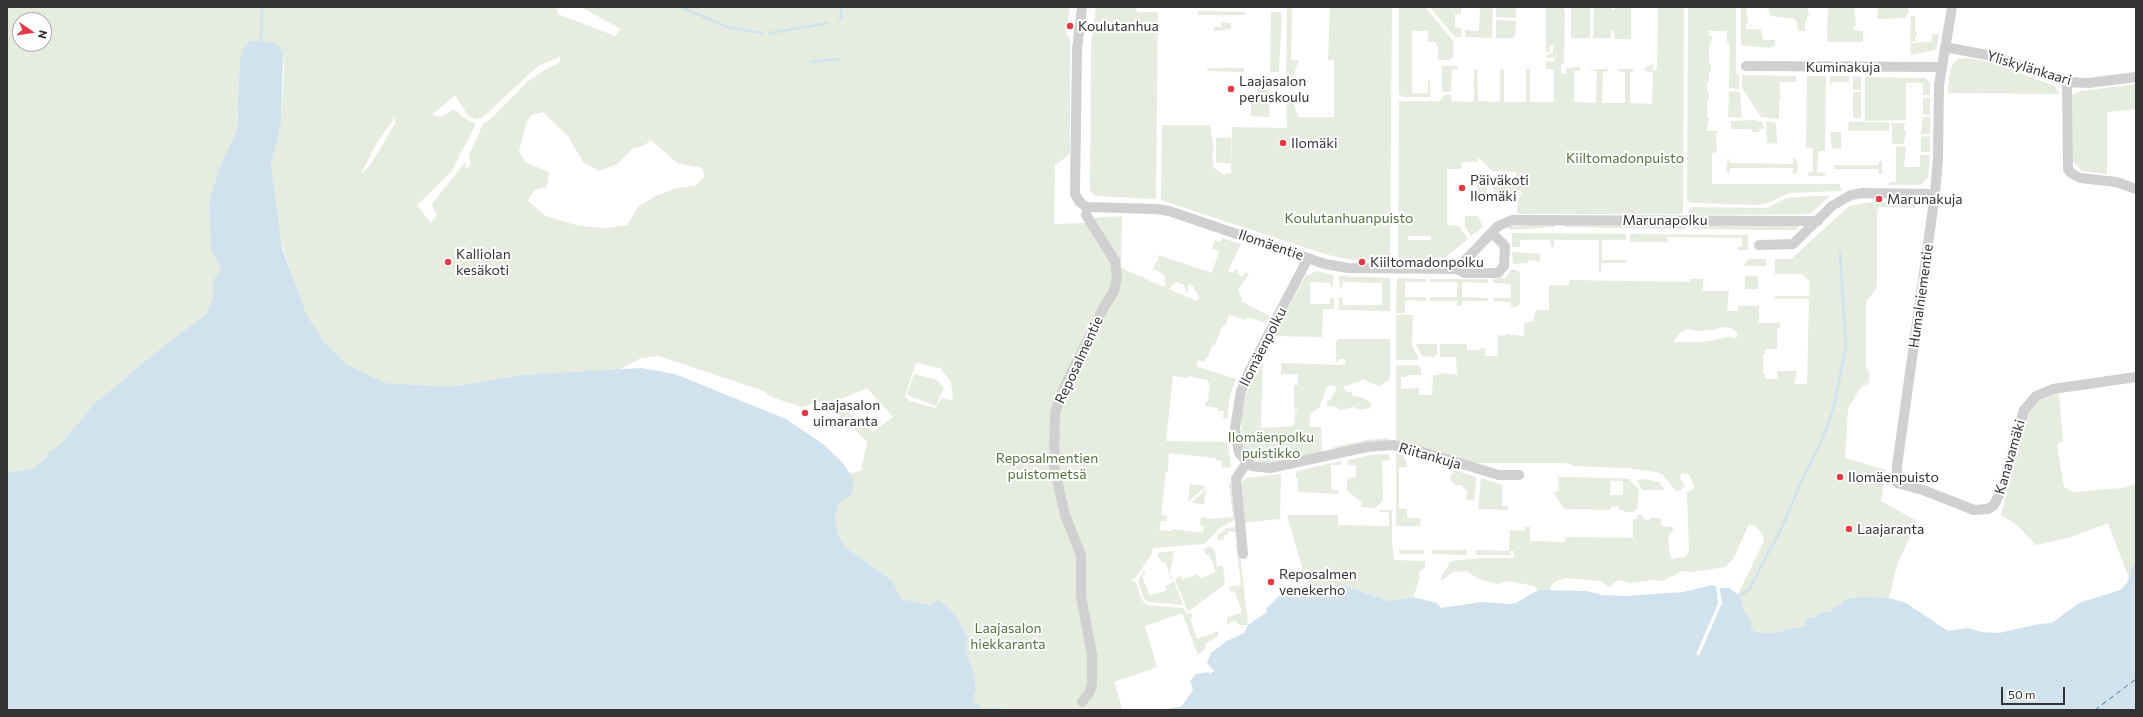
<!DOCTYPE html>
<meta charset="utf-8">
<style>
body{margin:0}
#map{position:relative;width:2143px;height:717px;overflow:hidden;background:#fff;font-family:Commissioner,sans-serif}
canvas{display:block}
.frame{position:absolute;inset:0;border:8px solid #333;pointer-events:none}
.north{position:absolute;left:12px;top:12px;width:40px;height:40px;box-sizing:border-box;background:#fff;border:1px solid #adadad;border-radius:50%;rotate:103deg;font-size:11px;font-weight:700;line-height:16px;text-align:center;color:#333}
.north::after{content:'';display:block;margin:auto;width:14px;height:18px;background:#e63946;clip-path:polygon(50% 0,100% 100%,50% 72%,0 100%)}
.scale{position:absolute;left:2001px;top:687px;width:64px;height:18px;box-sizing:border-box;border:2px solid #333;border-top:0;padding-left:5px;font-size:12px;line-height:14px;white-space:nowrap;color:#333;-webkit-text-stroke:3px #fff;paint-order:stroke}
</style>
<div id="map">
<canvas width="2143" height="717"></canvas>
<div class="frame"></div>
<div class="north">N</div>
<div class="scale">50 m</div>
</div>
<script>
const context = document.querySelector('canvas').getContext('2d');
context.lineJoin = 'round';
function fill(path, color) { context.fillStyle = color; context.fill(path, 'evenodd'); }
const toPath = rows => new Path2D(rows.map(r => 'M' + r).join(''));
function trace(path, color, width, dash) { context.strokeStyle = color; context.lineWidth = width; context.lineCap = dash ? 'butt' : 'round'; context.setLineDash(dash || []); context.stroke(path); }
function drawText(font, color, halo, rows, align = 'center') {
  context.font = font + ' Commissioner,sans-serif'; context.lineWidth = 4; context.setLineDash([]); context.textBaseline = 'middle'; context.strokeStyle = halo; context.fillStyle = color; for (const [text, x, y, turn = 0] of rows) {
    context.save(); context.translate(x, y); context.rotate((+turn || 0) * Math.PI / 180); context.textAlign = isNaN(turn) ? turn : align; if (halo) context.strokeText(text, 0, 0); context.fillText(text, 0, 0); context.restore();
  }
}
const green = toPath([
 [7,7,556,7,558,14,615,36,621,29,581,7,1070,7,1066,34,1070,37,1070,154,1055,165,1054,224,1085,223,1091,218,1122,216,1121,268,1164,287,1166,284,1164,280,1165,276,1155,269,1152,271,1156,261,1158,261,1158,255,1212,273,1219,251,1212,249,1215,240,1220,242,1222,238,1241,244,1228,271,1233,273,1235,269,1239,271,1238,274,1242,277,1245,272,1249,274,1238,290,1242,298,1241,301,1269,316,1266,323,1247,317,1246,320,1229,315,1225,326,1223,325,1214,346,1212,346,1208,357,1206,357,1204,362,1198,360,1196,366,1236,379,1230,395,1227,419,1223,418,1224,411,1218,411,1218,408,1205,406,1206,401,1208,401,1210,383,1208,383,1208,380,1188,376,1187,378,1173,376,1166,441,1228,442,1231,467,1222,468,1222,461,1216,460,1216,458,1169,453,1168,472,1166,472,1161,515,1167,516,1167,521,1161,521,1159,530,1172,531,1173,529,1203,533,1204,526,1200,525,1201,517,1215,519,1233,517,1229,483,1232,485,1236,519,1221,527,1204,544,1153,548,1152,553,1137,576,1132,579,1133,582,1135,581,1142,600,1147,605,1183,608,1187,614,1192,613,1193,617,1190,618,1197,639,1219,631,1217,637,1206,643,1205,649,1198,655,1182,613,1145,626,1157,667,1114,682,1123,710,1006,710,999,707,980,709,979,703,973,702,973,698,976,691,975,677,965,648,968,638,930,605,900,599,892,580,845,547,838,535,835,520,838,503,853,484,850,473,861,471,867,442,825,400,802,407,774,398,761,390,659,356,641,358,619,370,521,375,450,387,385,383,346,364,324,342,306,316,279,236,271,165,281,124,284,70,283,53,269,42,261,42,237,114,237,131,219,168,209,201,211,249,221,269,214,281,213,299,206,314,160,349,94,404,58,447,48,452,44,460,32,469,7,472],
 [20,20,44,20,44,44,20,44],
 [560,57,560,62,543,71,526,83,493,117,483,124,470,153,469,159,471,162,469,167,466,168,465,162,432,204,433,209,437,215,431,223,417,205,451,172,476,124,463,117,454,109,441,117,432,115,455,95,469,117,476,119,483,117,538,66],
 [543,112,568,136,583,162,599,171,617,164,633,148,643,146,651,140,677,163,702,168,705,176,695,186,677,188,656,196,638,207,627,225,607,228,579,226,546,216,528,201,534,190,547,187,549,172,525,162,519,151,526,123,531,115],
 [395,117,395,124,371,164,361,174,376,144],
 [1177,282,1184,285,1186,292,1188,291,1188,285,1193,285,1195,291,1199,295,1199,299,1196,301,1169,289,1171,286],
 [916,363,940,368,951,382,953,401,942,398,935,408,910,401,905,396],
 [867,388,893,417,873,432,842,408,839,400],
 [1096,7,1136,7,1137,12,1158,12,1156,199,1095,196,1090,191,1091,44],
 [1330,7,1392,7,1390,256,1388,260,1352,260,1328,255,1161,200,1162,125,1210,125,1214,150,1212,156,1214,168,1223,174,1231,173,1232,127,1287,128,1286,93,1289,94,1299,117,1334,117,1334,60,1328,60],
 [1399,7,1425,7,1454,42,1453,58,1449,60,1438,60,1438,46,1436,46,1436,42,1428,42,1428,31,1412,31,1412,93,1428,93,1428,81,1430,81,1430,97,1404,97,1399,94],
 [1430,7,1461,7,1461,14,1455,14,1455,28,1461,28,1461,37,1455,37],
 [1465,7,1493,7,1492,38,1465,37,1465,30,1479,31,1480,8],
 [1496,7,1516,7,1516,18,1496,17],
 [1546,7,1563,7,1565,11,1564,64,1561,64,1561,74,1566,74,1566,68,1580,67,1580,71,1574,71,1574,102,1596,103,1597,71,1591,71,1591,69,1608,69,1608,71,1603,72,1602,103,1625,103,1625,72,1618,71,1618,69,1634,69,1634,71,1630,72,1630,103,1652,104,1653,72,1644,71,1644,68,1653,64,1653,70,1657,70,1658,7,1684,7,1683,214,1517,214,1518,201,1522,192,1520,190,1507,198,1494,199,1493,184,1493,178,1516,178,1516,172,1493,171,1478,158,1477,162,1462,162,1461,169,1447,169,1447,225,1459,226,1468,239,1446,257,1435,259,1398,259,1399,101,1440,101,1444,95,1451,95,1452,101,1474,102,1474,69,1477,69,1478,101,1500,102,1500,69,1504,69,1504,102,1526,102,1526,69,1530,69,1530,102,1554,102,1554,69,1546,69,1546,61,1555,62,1555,57,1547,58,1547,55,1553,54,1553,45,1550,45,1549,52,1546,52],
 [1408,236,1431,236,1431,240,1408,240],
 [1571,7,1590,7,1590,38,1571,38],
 [1594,7,1611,7,1612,10,1615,10,1615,7,1631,7,1631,39,1615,39,1614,30,1611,30,1611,38,1593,38],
 [1688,7,1736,7,1736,74,1739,75,1739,89,1729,88,1730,44,1727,43,1727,31,1709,31,1709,36,1712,36,1711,44,1709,44,1709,63,1711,63,1711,71,1709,71,1709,81,1707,82,1707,92,1709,92,1709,99,1707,100,1707,118,1709,118,1707,131,1718,131,1716,134,1717,152,1712,153,1712,184,1839,184,1842,189,1840,191,1790,193,1767,203,1758,205,1693,203,1687,201],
 [1741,7,1746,7,1748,24,1746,24,1746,29,1761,29,1763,40,1775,40,1775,45,1770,48,1741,45],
 [1768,7,1807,7,1809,16,1807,16,1807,21,1805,21,1805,31,1798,31,1797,22,1795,19,1771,16],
 [1828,7,1854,7,1856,25,1853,26,1853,30,1863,31,1863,42,1827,42],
 [1878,7,1908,7,1909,12,1905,18,1877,19],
 [1287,8,1292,9,1291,60,1299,60,1289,87,1286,89],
 [1198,11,1245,12,1245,15,1198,15],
 [1271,12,1280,12,1282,16,1279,70,1278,72,1270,72],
 [1911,16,1917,16,1915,17,1915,32,1917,32,1917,36,1915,36,1915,42,1910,41],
 [1496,20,1516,21,1515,36,1512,38,1496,38],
 [1221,22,1231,23,1231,29,1214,31,1214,27,1221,27],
 [1932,34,1939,34,1937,46,1935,50,1911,55,1910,43,1932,42],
 [1967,58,1990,62,2055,86,2060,94,1948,93,1949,77,1953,63,1958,59],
 [1442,66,1458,66,1458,69,1452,69,1451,92,1442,92],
 [1207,68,1244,68,1244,72,1207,71],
 [1742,75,1796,76,1796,82,1779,82,1781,99,1779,99,1779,119,1761,117,1742,88],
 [1807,76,1826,76,1825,151,1818,151,1817,172,1825,173,1825,176,1808,176,1808,172,1813,172,1813,148,1806,148],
 [1830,76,1849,76,1849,82,1832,82,1831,85,1830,84],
 [1853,76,1861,77,1861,90,1853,90],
 [1865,77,1925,78,1930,82,1930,95,1923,95,1923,83,1906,83,1906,120,1865,121],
 [2136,84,2136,109,2107,112,2107,174,2082,171,2073,162,2072,95,2081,91],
 [1258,88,1270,90,1269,117,1251,116,1251,94,1258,94],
 [1729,91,1740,92,1742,118,1728,117],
 [1853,92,1861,92,1861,118,1853,118],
 [1923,98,1930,98,1930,115,1923,114],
 [1923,117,1930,117,1930,134,1921,134],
 [1756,120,1763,123,1764,129,1759,129,1759,132,1752,132,1751,129,1731,129,1731,121],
 [1766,121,1776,123,1777,144,1767,143],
 [1849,122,1889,122,1889,131,1848,131],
 [1892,123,1906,123,1904,125,1904,130,1906,131,1904,144,1892,144],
 [1830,132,1841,132,1841,149,1832,148],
 [1921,136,1930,137,1930,152,1921,152],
 [1216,138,1231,138,1231,163,1216,163],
 [1896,146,1906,147,1904,167,1920,167,1920,155,1930,155,1928,177,1921,185,1889,185,1889,182,1896,182],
 [1728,157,1730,163,1793,164,1793,158,1795,158,1798,163,1797,172,1793,174,1793,168,1730,168,1730,174,1726,170],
 [1879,161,1882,161,1882,174,1879,174,1878,169,1834,169,1834,165,1878,165],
 [1477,178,1484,178,1489,199,1477,199],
 [1810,196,1830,196,1810,214,1689,215,1688,212,1691,207,1767,208,1787,198],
 [1874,202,1910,202,1915,205,1915,208,1879,207,1877,211,1877,283,1876,290,1866,301,1866,366,1870,375,1869,383,1860,388,1848,409,1845,458,1886,470,1881,501,1917,521,1897,565,1889,598,1863,596,1843,600,1841,605,1831,609,1831,612,1822,612,1814,617,1805,619,1806,626,1771,633,1757,633,1751,628,1751,621,1743,611,1734,611,1725,588,1729,588,1738,594,1764,541,1762,534,1755,526,1749,524,1734,558,1725,567,1691,572,1682,571,1663,581,1654,580,1629,583,1619,580,1608,587,1601,581,1565,578,1555,582,1550,587,1550,591,1538,590,1534,586,1509,581,1497,584,1479,579,1466,571,1453,572,1441,581,1441,577,1451,561,1482,558,1514,558,1514,551,1510,551,1510,555,1476,555,1476,550,1509,551,1510,530,1525,531,1525,527,1530,527,1530,541,1565,542,1566,537,1633,538,1633,519,1637,519,1637,515,1642,515,1645,520,1650,520,1650,518,1661,518,1661,526,1673,527,1673,530,1668,537,1670,556,1672,559,1685,557,1689,552,1687,492,1695,489,1689,474,1681,474,1680,478,1685,486,1680,490,1676,491,1663,475,1656,472,1626,468,1573,466,1571,464,1565,463,1470,463,1396,441,1396,365,1418,365,1421,369,1421,375,1407,375,1406,377,1401,377,1401,389,1419,388,1419,395,1432,395,1433,375,1439,375,1439,373,1457,375,1456,357,1440,357,1440,344,1467,344,1467,350,1480,350,1481,348,1485,348,1485,356,1498,356,1498,335,1505,336,1505,334,1524,336,1524,324,1533,321,1536,310,1549,310,1549,285,1569,285,1569,280,1690,282,1690,279,1703,279,1703,291,1729,291,1727,311,1738,311,1738,306,1759,306,1759,323,1780,323,1780,328,1777,328,1777,349,1765,349,1765,354,1763,354,1763,374,1765,374,1765,379,1777,379,1777,371,1797,371,1794,384,1807,384,1809,299,1775,299,1775,296,1809,296,1810,282,1802,274,1775,274,1775,259,1791,259,1849,206],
 [1722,327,1731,328,1738,333,1736,339,1729,337,1703,342,1673,342,1680,333,1688,329,1698,331,1714,330],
 [1465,216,1478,216,1483,227,1471,236,1465,227],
 [1556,224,1555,227,1510,230,1507,226],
 [1562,224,1687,225,1686,229,1663,229,1564,227],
 [1691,224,1800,225,1795,230,1768,230,1696,229,1693,229],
 [1512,233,1626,234,1626,240,1602,240,1602,260,1626,260,1626,263,1601,263,1601,272,1599,272,1599,240,1554,240,1554,247,1551,247,1550,240,1520,240,1520,247,1512,247],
 [1630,234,1748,235,1748,250,1738,250,1738,247,1742,247,1742,238,1668,237,1667,242,1630,242],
 [1512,252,1540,254,1540,261,1528,260,1528,263,1513,264],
 [1748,259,1766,259,1766,266,1744,266],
 [1512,269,1518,271,1520,274,1520,304,1516,307,1511,307,1511,302,1493,301,1493,298,1511,298,1511,284,1493,283,1493,279,1505,278],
 [1316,271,1334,275,1332,289,1330,283,1310,282,1310,304,1330,304,1331,297,1334,299,1334,309,1323,309,1322,337,1276,336,1274,334,1306,275,1308,276],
 [1339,276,1390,278,1390,311,1338,310,1339,297,1342,298,1343,305,1382,305,1382,283,1343,282,1342,288,1340,289],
 [1745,276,1758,276,1758,289,1745,289],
 [1397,278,1426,279,1426,282,1405,282,1405,297,1426,297,1426,301,1405,300,1405,313,1396,313],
 [1430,279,1488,279,1488,283,1462,282,1462,297,1488,298,1488,301,1462,301,1461,306,1457,306,1457,301,1430,301,1430,297,1457,297,1457,282,1430,282],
 [1396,315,1413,315,1412,346,1419,358,1418,360,1396,360],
 [1339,339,1390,339,1390,380,1379,386,1367,382,1365,379,1343,387,1346,392,1351,392,1353,396,1364,398,1371,403,1371,408,1359,410,1354,407,1340,410,1337,407,1329,406,1327,405,1327,401,1331,399,1337,387,1331,385,1327,387,1319,408,1311,413,1310,417,1309,427,1321,427,1322,453,1267,463,1253,459,1243,447,1241,420,1247,392,1263,356,1261,428,1294,426,1295,411,1297,411,1298,409,1294,409,1294,385,1298,385,1298,374,1281,374,1281,363,1345,365,1345,359,1338,359,1338,362,1336,362,1336,342],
 [1416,344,1437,344,1437,354,1434,357,1422,356],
 [914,374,937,380,944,388,936,406,907,395],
 [2059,394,2063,441,2057,445,2064,487,2073,492,2121,488,2136,484,2136,562,2133,565,2129,578,2108,523,2071,537,2036,545,2016,524,2001,515,2028,413,2038,400,2048,395],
 [1390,438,1388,440,1334,450,1333,447,1367,440],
 [1389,454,1390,460,1382,461,1383,500,1375,508,1362,507,1361,502,1347,490,1347,478,1356,477,1356,465,1349,465,1348,466,1347,462,1349,460,1370,455],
 [1396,454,1403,455,1407,464,1407,467,1399,467,1399,509,1407,509,1407,518,1421,518,1420,526,1396,526],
 [1341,461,1341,465,1331,465,1331,490,1339,491,1338,494,1298,492,1298,478,1295,478,1297,471],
 [1454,470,1476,477,1474,500,1466,500,1467,491,1461,485,1455,485,1452,482,1450,477],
 [1281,474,1280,519,1242,523,1238,485,1246,478],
 [1558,477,1611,478,1610,495,1623,495,1623,481,1612,481,1612,478,1629,479,1639,490,1637,509,1633,512,1625,512,1624,510,1619,510,1619,506,1611,507,1611,510,1564,509,1554,493,1559,490],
 [1481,478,1502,485,1502,506,1508,506,1508,510,1478,509],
 [1647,479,1659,482,1665,490,1642,490,1637,480],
 [1190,484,1206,486,1188,502],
 [1206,489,1204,504,1191,503],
 [1380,510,1392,510,1392,544,1394,560,1425,561,1425,567,1419,572,1420,578,1413,597,1389,601,1345,586,1322,587,1307,585,1287,515,1338,515,1338,525,1389,526,1389,512,1380,512],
 [1236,527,1237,538,1235,532,1228,532,1228,535,1224,535,1224,539,1218,541,1217,537,1221,532,1227,528],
 [1236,544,1239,545,1248,625,1239,625,1235,620,1227,625,1227,618,1242,612,1235,591,1231,592,1229,587,1241,585],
 [1210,546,1215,551,1217,566,1223,566,1225,584,1188,612,1175,579,1181,576,1182,580,1198,574,1200,579,1216,572,1209,554,1206,555,1204,549],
 [1399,550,1424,550,1424,554,1399,554],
 [1432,550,1467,550,1467,555,1432,554],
 [1174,551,1170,572,1183,605,1149,602,1144,599,1138,580,1144,570,1146,574,1142,576,1150,596,1167,590,1165,586,1173,582,1165,562,1162,563,1157,553]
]);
const water = toPath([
 [250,41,269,42,279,46,283,53,281,124,271,165,282,248,307,316,324,342,346,364,385,383,450,387,521,375,641,368,675,374,786,419,823,444,841,461,850,473,854,484,851,495,838,503,835,520,838,535,845,547,892,580,901,599,930,605,939,600,955,614,968,638,965,648,975,677,976,691,973,698,973,702,979,703,980,709,999,707,1006,710,7,710,7,472,32,469,44,460,48,452,58,447,94,404,160,349,206,314,213,299,213,281,221,269,211,249,209,201,219,168,237,131,240,60,243,49],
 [2136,562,2136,710,1162,710,1182,706,1193,690,1190,681,1196,674,1209,672,1210,674,1214,671,1207,663,1211,653,1227,641,1244,633,1248,625,1267,612,1266,609,1280,595,1299,586,1345,586,1389,601,1413,597,1437,603,1441,608,1482,602,1508,604,1516,603,1538,590,1587,591,1602,595,1626,596,1683,592,1713,585,1720,588,1729,588,1739,596,1742,601,1741,607,1751,621,1751,628,1757,633,1771,633,1806,626,1805,619,1814,617,1822,612,1831,612,1831,609,1841,605,1843,600,1863,596,1889,598,1906,603,1948,631,1968,628,1981,632,1999,633,2039,624,2052,623,2079,603,2120,590,2127,583,2133,565]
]);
const pier = toPath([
 [1716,584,1719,585,1722,603,1699,656,1696,654,1718,604]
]);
const stream = toPath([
 [681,7,728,27,762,33],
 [839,19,841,19,841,7],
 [770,33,828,23],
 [261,42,262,7],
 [811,62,840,59],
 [1739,596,1749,590,1783,525,1801,482,1823,438,1834,406,1846,346,1840,253]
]);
const ferry = toPath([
 [2095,710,2136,679]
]);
const minor = toPath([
 [1082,7,1077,50,1075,194,1079,201,1086,207,1156,209,1169,211,1325,264,1348,268,1457,269,1464,273,1498,273,1504,266,1505,246,1492,233],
 [1952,7,1939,85,1938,158,1935,194,1897,466,1897,483,1923,490,1974,510,1988,509,1994,505,2001,491,2024,410,2036,396,2053,389,2136,377],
 [1945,47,1992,56,2067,82,2088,83,2136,77],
 [1746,66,1941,67],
 [2067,82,2068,169,2071,173,2080,178,2116,182,2136,189],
 [1759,245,1793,244,1832,206,1851,195,1863,193,1935,194],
 [1308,258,1250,370,1241,391,1235,428,1239,453,1247,462,1252,466,1270,468,1367,447,1392,445,1416,450,1499,475,1519,475],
 [1457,269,1498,226,1512,220,1818,221],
 [1243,554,1236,479,1247,462],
 [1082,702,1089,693,1092,685,1092,655,1081,596,1081,555,1065,515,1054,467,1055,413,1061,394,1104,307,1114,291,1117,277,1115,261,1086,215]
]);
const markers = [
 [1070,26,4,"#e63946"],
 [1231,89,4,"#e63946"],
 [1283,143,4,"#e63946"],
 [1462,188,4,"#e63946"],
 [1879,199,4,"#e63946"],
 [448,262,4,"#e63946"],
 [1362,262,4,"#e63946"],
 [805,413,4,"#e63946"],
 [1840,477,4,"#e63946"],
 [1849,529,4,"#e63946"],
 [1271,582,4,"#e63946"]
];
const poiNames = [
 ["Koulutanhua",1078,26],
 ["Laajasalon",1239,81],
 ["peruskoulu",1239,97],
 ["Ilomäki",1291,143],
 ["Päiväkoti",1470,180],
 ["Ilomäki",1470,196],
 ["Marunakuja",1887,199],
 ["Kalliolan",456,254],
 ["kesäkoti",456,270],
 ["Kiiltomadonpolku",1370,262],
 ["Laajasalon",813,405],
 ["uimaranta",813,421],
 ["Ilomäenpuisto",1848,477],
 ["Laajaranta",1857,529],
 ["Reposalmen",1279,574],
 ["venekerho",1279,590]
];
const streetNames = [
 ["Kuminakuja",1843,67],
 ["Yliskylänkaari",2029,68,17],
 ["Marunapolku",1665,220],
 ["Ilomäentie",1271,245,19],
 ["Humalniementie",1921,296,-82],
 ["Ilomäenpolku",1263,347,-63],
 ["Reposalmentie",1079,360,-65],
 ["Riitankuja",1430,456,16],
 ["Kanavamäki",2010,457,-74]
];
const parkNames = [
 ["Kiiltomadonpuisto",1625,158],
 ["Koulutanhuanpuisto",1349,218],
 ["Ilomäenpolku",1271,437],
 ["puistikko",1271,453],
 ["Reposalmentien",1047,458],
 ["puistometsä",1047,474],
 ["Laajasalon",1008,628],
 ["hiekkaranta",1008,644]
];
fill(green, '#e6ecdf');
fill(water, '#cfe2ee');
fill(pier, '#fff');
trace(stream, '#cfe2ee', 2.5);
trace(ferry, '#3f7597', 1, [5, 4]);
trace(minor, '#d0d0d0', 10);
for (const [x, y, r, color] of markers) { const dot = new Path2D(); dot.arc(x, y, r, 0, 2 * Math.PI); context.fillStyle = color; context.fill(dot); trace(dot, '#fff', 1.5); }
drawText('14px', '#333', '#fff', poiNames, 'left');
drawText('14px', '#333', '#fff', streetNames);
drawText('14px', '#56703f', '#fff', parkNames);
</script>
